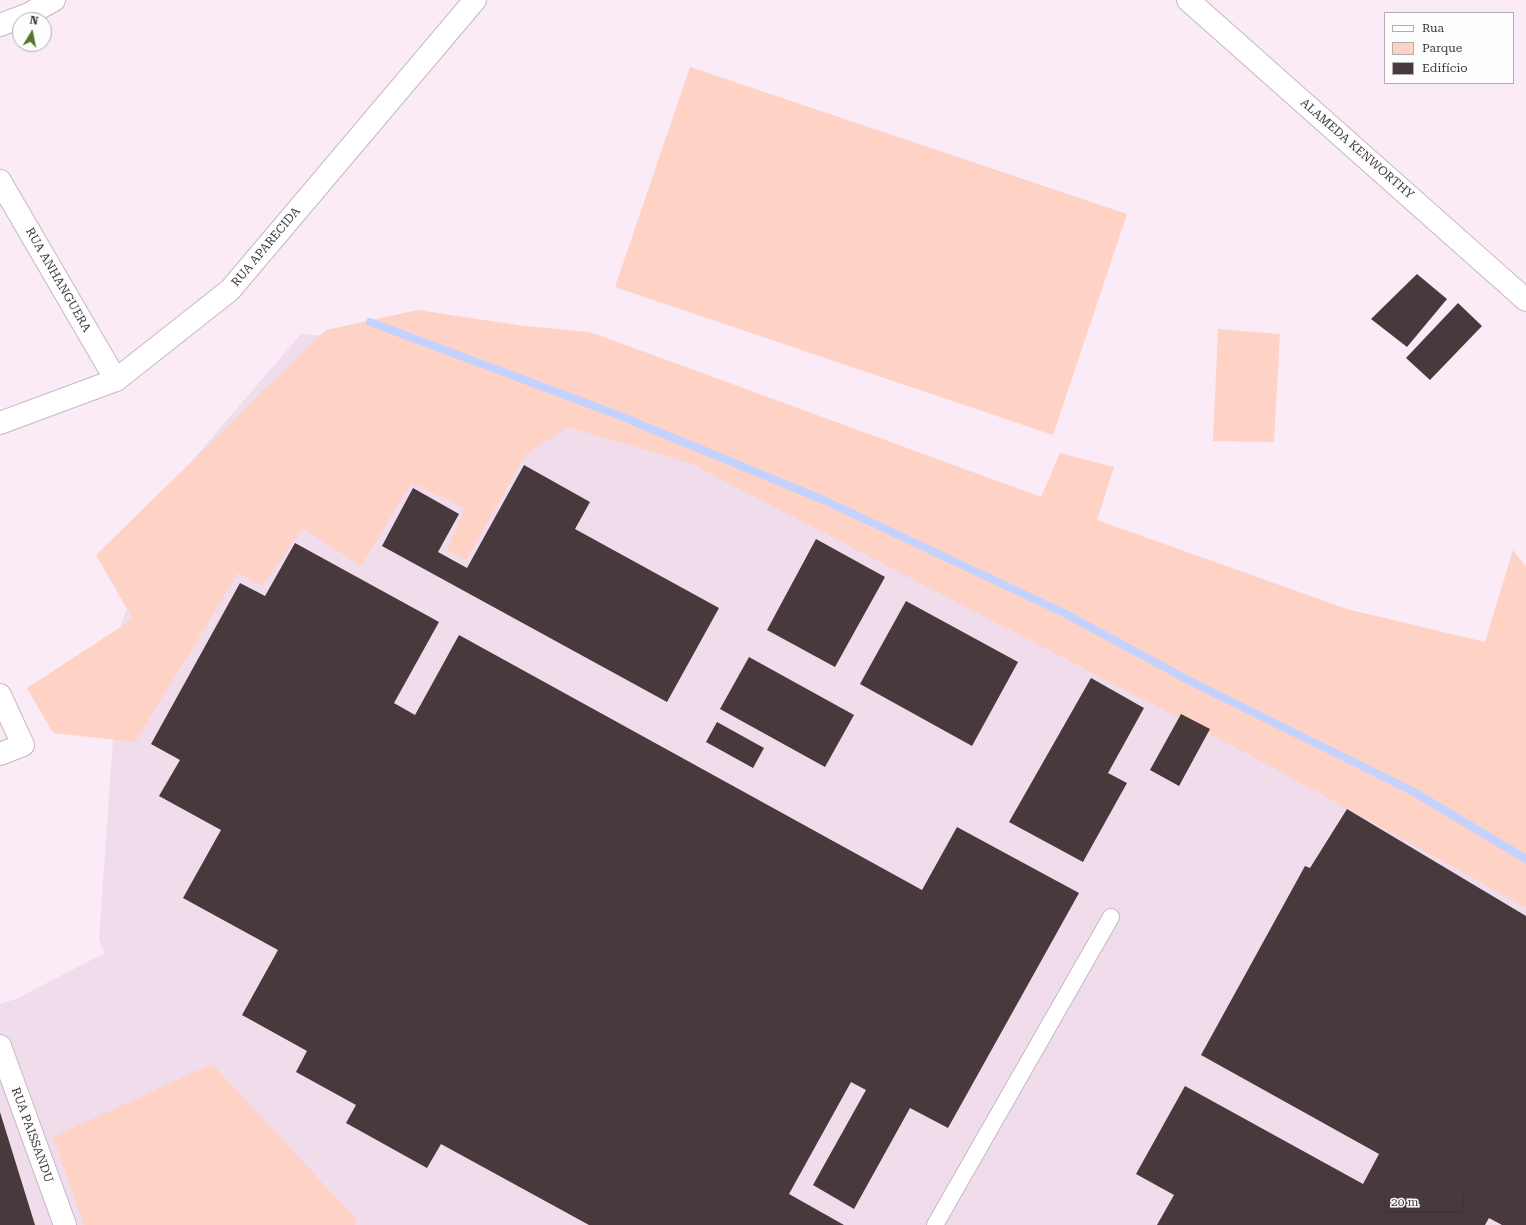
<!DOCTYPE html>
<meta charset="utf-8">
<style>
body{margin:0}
#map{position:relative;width:1526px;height:1225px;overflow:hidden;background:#faebf7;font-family:"Roboto Serif",serif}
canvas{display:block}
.legend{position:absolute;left:1384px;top:12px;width:130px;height:72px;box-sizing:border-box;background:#fdfdfd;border:1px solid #b0aeaf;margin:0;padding:5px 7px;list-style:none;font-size:12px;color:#3c373b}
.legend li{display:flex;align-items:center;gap:8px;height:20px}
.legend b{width:20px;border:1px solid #b0aeaf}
.north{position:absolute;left:12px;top:12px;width:40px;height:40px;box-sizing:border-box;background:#fdfdfd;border:1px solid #b0aeaf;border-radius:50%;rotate:10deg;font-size:11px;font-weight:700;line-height:16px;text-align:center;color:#3c373b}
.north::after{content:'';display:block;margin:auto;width:14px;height:18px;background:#54752c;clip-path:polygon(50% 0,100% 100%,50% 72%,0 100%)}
.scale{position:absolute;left:1384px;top:1195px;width:80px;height:18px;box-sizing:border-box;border:2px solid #3c373b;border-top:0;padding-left:5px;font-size:12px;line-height:14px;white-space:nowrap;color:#3c373b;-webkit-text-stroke:3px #fdfdfd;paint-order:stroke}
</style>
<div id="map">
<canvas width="1526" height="1225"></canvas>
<ul class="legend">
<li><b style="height:5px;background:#fff"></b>Rua</li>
<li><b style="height:11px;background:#ffd2c6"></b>Parque</li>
<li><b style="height:11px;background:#48393c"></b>Edifício</li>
</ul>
<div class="north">N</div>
<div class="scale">20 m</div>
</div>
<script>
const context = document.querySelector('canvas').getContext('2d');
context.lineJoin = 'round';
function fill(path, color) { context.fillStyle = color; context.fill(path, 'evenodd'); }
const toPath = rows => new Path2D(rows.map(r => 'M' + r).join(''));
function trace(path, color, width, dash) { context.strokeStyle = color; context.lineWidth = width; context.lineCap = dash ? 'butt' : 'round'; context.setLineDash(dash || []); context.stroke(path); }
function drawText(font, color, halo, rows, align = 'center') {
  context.font = font + ' "Roboto Serif",serif'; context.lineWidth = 4; context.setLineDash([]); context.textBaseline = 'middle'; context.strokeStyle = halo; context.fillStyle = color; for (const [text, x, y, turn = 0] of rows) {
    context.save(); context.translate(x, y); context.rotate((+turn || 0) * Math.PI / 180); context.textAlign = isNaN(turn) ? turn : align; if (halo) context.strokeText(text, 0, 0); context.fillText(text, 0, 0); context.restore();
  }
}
const built = toPath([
 [301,334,541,353,1526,804,1526,1225,0,1225,0,1004,16,999,105,953,99,940,121,624,185,469]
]);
const green = toPath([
 [690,67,1127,214,1053,435,615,287],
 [418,310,524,326,590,332,1041,497,1060,453,1114,467,1097,520,1347,609,1485,642,1513,550,1526,567,1526,907,1250,755,690,463,568,427,526,454,466,560,447,550,465,508,411,483,361,566,303,528,262,586,238,573,135,742,53,733,27,688,133,619,96,555,326,330],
 [1218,329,1280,334,1274,442,1213,441],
 [212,1064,357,1220,355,1225,84,1225,53,1137]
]);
const stream = toPath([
 [370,322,618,415,826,501,1066,614,1188,680,1414,792,1526,859]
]);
const building = toPath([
 [1417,274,1447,299,1407,347,1371,319],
 [1458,303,1482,326,1430,380,1406,358],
 [524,465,590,502,575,529,719,608,667,702,382,546,413,488,459,514,438,552,467,568],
 [816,539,885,577,835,667,767,630],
 [295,543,439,622,394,703,415,715,459,635,922,890,957,827,1079,893,948,1128,910,1108,854,1209,813,1185,866,1090,851,1082,789,1194,844,1225,589,1225,441,1144,427,1168,346,1123,356,1105,296,1072,307,1051,242,1015,278,950,183,898,221,830,159,796,180,760,151,744,240,583,265,596],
 [906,601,1018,662,972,746,860,684],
 [749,657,854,715,825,767,720,709],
 [1091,678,1144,708,1108,773,1127,783,1083,862,1009,822],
 [1181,714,1210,729,1179,786,1150,770],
 [717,722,764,748,753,768,706,742],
 [1347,809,1526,916,1526,1225,1502,1225,1489,1218,1485,1225,1157,1225,1174,1195,1136,1174,1185,1086,1363,1184,1379,1154,1201,1055,1305,866,1310,868],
 [0,1112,35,1225,0,1225]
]);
const lane = toPath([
 [935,1225,1111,917]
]);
const street = toPath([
 [1188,0,1526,300],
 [0,181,116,380],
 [0,695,23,745,0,754],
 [0,1046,65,1225]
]);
const secondary = toPath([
 [0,25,29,14,54,0],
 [0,423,116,380,230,290,475,0]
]);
const streetNames = [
 ["ALAMEDA KENWORTHY",1357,149,41],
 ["RUA APARECIDA",266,247,-50],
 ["RUA ANHANGUERA",58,280,60],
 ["RUA PAISSANDU",32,1135,70]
];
fill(built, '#f0dceb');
fill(green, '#ffd2c6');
trace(stream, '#c3d2ff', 8);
fill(building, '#48393c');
trace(lane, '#c6b8c3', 18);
trace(street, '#c6b8c3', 24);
trace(secondary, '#c6b8c3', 24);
trace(lane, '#fff', 16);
trace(street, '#fff', 22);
trace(secondary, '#fff', 22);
drawText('12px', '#3c373b', '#fdfdfd', streetNames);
</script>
